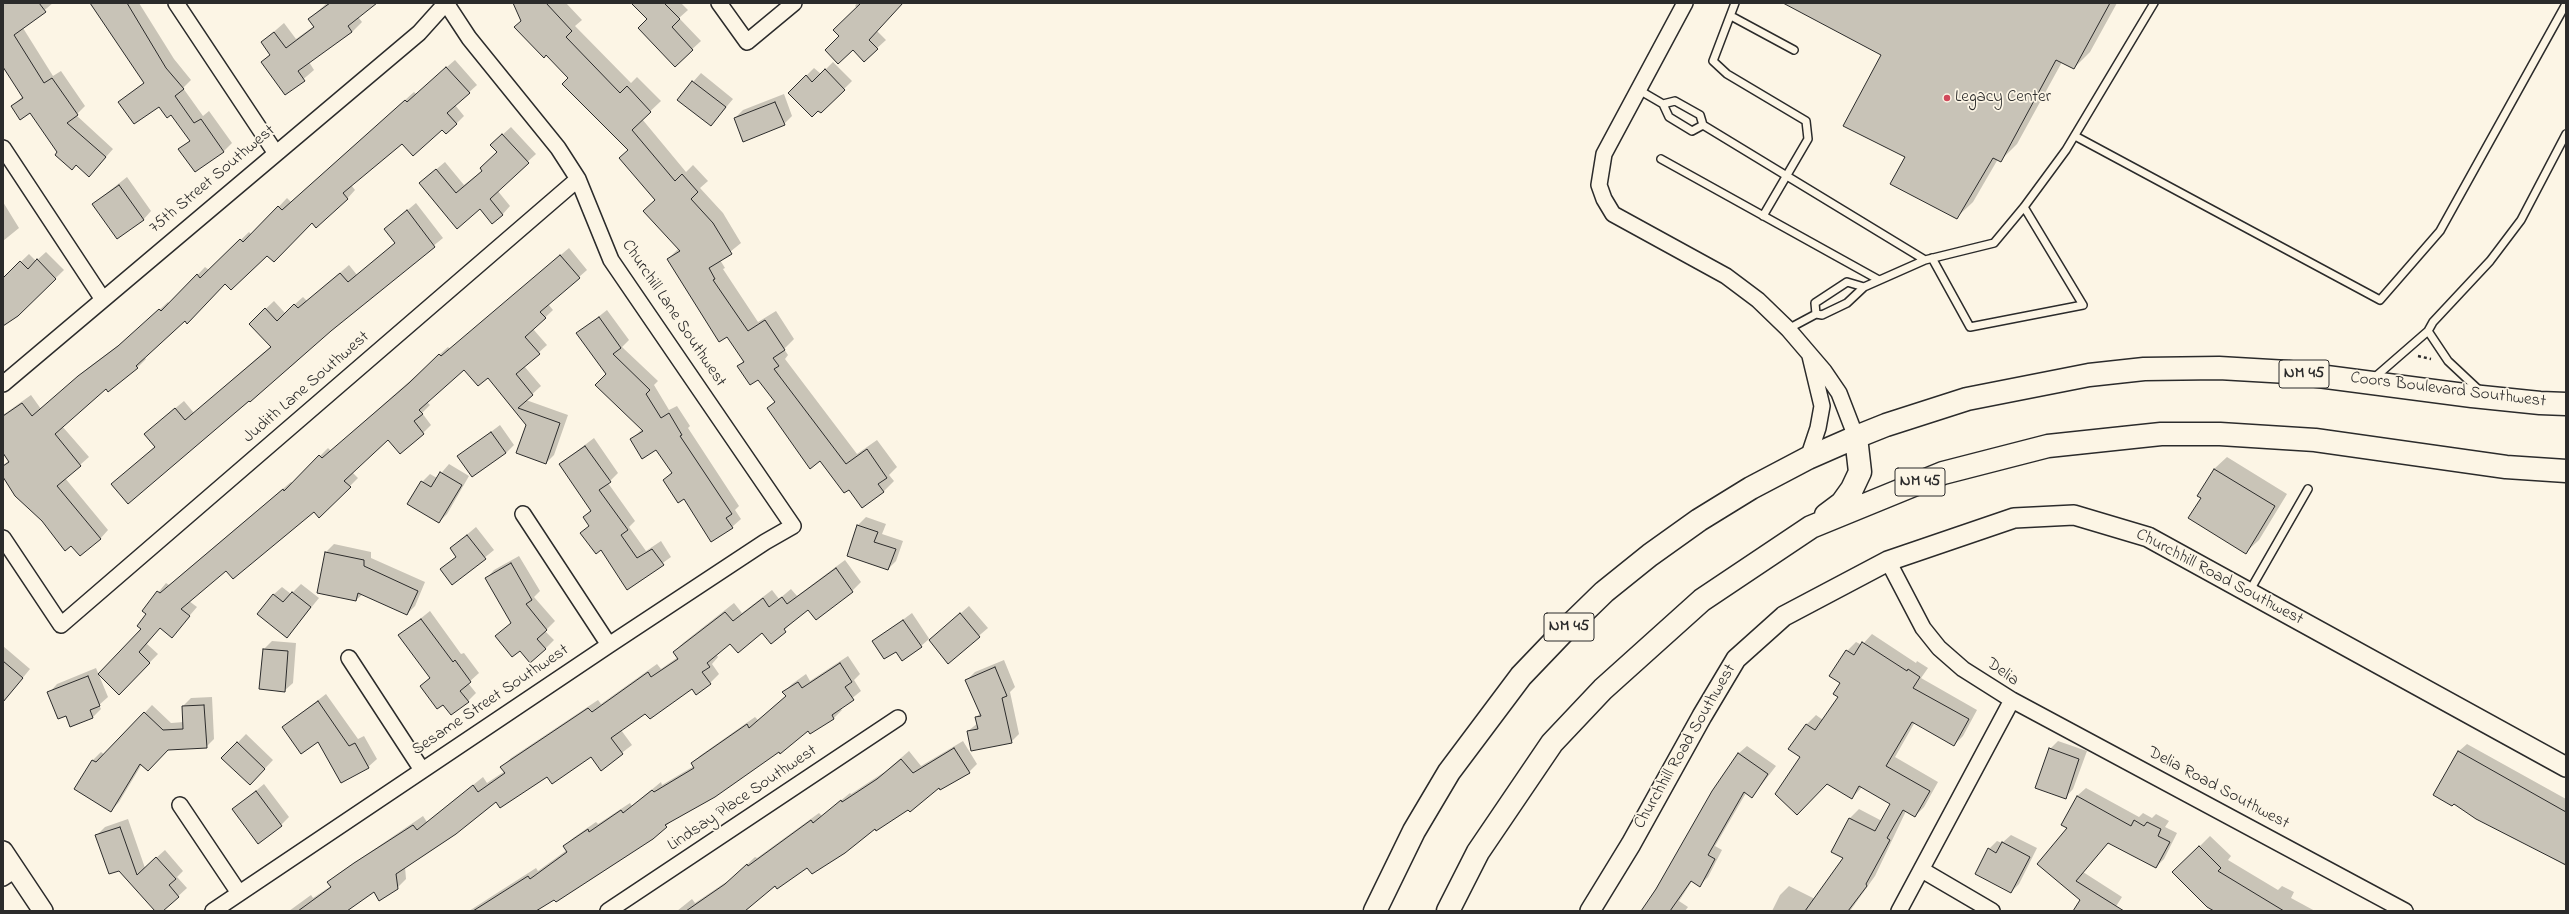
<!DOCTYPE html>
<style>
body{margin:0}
#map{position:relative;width:2569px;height:914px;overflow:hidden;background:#fcf5e5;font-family:"Indie Flower",sans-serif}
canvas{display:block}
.frame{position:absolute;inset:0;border:4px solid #2b2b2b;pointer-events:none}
</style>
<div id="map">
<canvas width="2569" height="914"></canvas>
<div class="frame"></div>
</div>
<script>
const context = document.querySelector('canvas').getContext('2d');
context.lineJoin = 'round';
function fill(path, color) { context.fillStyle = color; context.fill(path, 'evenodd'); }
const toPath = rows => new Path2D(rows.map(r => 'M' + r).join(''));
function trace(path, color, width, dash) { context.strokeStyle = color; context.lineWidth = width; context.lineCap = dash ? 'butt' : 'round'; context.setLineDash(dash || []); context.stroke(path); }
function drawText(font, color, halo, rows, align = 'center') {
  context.font = font + ' "Indie Flower",sans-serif'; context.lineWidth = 3.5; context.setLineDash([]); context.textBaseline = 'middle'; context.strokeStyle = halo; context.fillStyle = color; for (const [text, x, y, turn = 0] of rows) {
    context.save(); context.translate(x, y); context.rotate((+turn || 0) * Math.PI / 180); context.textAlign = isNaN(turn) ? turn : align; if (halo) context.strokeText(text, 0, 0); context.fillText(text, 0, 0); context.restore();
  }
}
const shadow = toPath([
 [3,3,53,3,23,28,53,76,61,71,85,106,76,115,113,149,97,167,76,164,59,152,31,111,12,106,23,96,3,65],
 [90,3,139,3,174,59,191,80,183,88,203,116,209,111,232,143,224,151,195,171,180,149,190,140,171,114,159,105,119,102,145,82],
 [327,3,376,3,358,17,362,22,352,32,309,62,314,70,286,94,262,62,271,53,262,42,284,23,296,39,314,26,309,19],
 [514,3,566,3,582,20,575,26,631,83,637,77,661,101,642,119,686,172,693,165,708,181,700,188,723,213,741,243,720,260,725,268,723,269,758,322,776,311,794,339,784,349,788,355,785,359,857,454,877,440,897,467,889,475,894,481,883,492,850,488,768,408,775,401,758,378,739,366,744,360,727,335,668,259,679,248,629,150,522,21],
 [633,3,681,3,688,10,679,18,701,41,675,65,648,19],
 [857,3,902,3,877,31,886,40,864,60,840,36,857,8,855,6],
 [1785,3,2117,3,2090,52,2074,68,2062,62,2017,144,2001,160,1998,159,1973,202,1956,218,1907,157,1882,55],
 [455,60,477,85,455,105,464,116,456,124,402,142,351,185,355,190,347,199,225,282,144,357,146,359,138,367,108,390,106,388,62,426,89,457,65,478,108,530,100,539,72,544,42,520,3,476,3,466,9,460,3,451,3,415,31,395,41,409,88,368,128,338,168,302,170,304,205,267,209,270,249,232,252,235,287,198,291,202,414,92,416,94],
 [833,62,852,81,821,112,789,93,814,68,821,74],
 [701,73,733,99,711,125,693,82],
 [784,94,792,116,784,124,735,118,743,110],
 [511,127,536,154,497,190,510,206,502,215,480,208,420,183,445,162,464,185,483,170,498,152,500,137],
 [127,177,151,211,143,220,93,204],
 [3,202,19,228,3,241],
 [416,203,443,238,330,330,294,364,128,502,121,476,156,446,154,426,184,401,194,413,271,346,258,316,274,301,285,313,303,297,307,301,349,265,357,275,396,242,385,229],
 [569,248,587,270,548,304,553,310,533,329,547,345,524,366,541,386,526,400,568,415,554,455,546,463,527,425,488,377,464,368,427,402,430,405,422,413,431,425,423,433,400,453,388,439,352,472,358,478,319,517,314,511,226,570,189,601,197,607,172,636,160,627,147,644,158,654,119,694,147,614,143,611,166,583,169,585,291,482,293,483,328,448,331,451,448,347,450,349],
 [46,252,64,270,18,315,3,324,3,279,29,254,36,261],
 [607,310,629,340,622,347,658,381,654,385,669,410,677,406,690,426,688,428,739,506,735,510,741,519,732,527,685,497,664,480,672,472,656,449,632,439,642,429,607,374,578,333],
 [500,425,514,445,506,453,459,456],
 [594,438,618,473,608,483,635,521,629,527,646,551,661,541,671,557,628,588,601,548,581,533,590,525,584,517,592,509,560,464],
 [2227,457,2287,494,2259,540,2246,552,2202,497,2214,469],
 [449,464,469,476,447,514,439,522,422,482,430,474,437,478],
 [866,517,886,524,882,534,903,541,896,561,888,569,858,525],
 [476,527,494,550,452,584,441,569,457,556,451,548],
 [334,544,371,552,371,558,425,582,415,606,407,614,363,594,356,600,318,592,326,552],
 [519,556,540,591,534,597,555,621,545,631,554,640,545,649,512,622,486,579,494,570],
 [845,560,861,582,852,591,808,608,771,642,762,632,730,642,716,654,718,657,712,664,719,674,710,683,692,687,646,712,621,730,632,745,601,769,591,756,496,800,405,867,406,879,397,888,374,891,346,911,289,911,311,895,313,898,331,886,329,883,338,874,423,816,427,822,483,777,487,783,505,771,502,767,511,758,598,700,601,704,657,664,661,669,678,657,674,652,683,643,734,603,742,613,772,590,779,599,791,589,797,596],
 [301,584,319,598,287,637,273,595,282,587,291,594],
 [969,606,988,628,948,662,929,639,921,646,896,650,873,642,912,613,930,640],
 [430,611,461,654,464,653,479,673,468,683,476,693,468,701,443,704,421,686,430,677,400,635],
 [1872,634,1916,663,1917,661,1928,668,1921,678,1977,710,1963,736,1954,745,1915,722,1895,757,1938,782,1924,807,1915,816,1906,811,1875,876,1850,911,1772,911,1780,895,1789,886,1815,899,1845,858,1832,851,1850,818,1859,809,1882,821,1892,804,1862,787,1852,798,1790,749,1807,724,1816,715,1823,720,1839,697,1842,683,1831,676,1847,651,1856,642,1862,645],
 [272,641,296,643,293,683,284,691,264,649],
 [3,646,30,669,3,702],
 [848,656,860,674,854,680,861,691,840,708,842,710,834,718,811,733,808,729,674,819,652,838,589,881,587,879,534,911,469,911,536,868,538,871,567,850,565,846,573,838,596,822,598,824,630,803,632,806,661,782,662,785,694,766,692,763,701,755,755,717,758,720,786,696,784,692,792,684,806,674,810,681],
 [1004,660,1015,687,1010,692,1019,734,1011,742,968,731,978,723,976,717,981,713,967,680,975,672],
 [96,668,108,697,99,705,101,709,93,717,66,714,49,693,57,684],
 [326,694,358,739,364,736,377,759,368,767,319,740,283,727],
 [212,697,214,739,206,747,168,749,142,764,119,802,111,811,75,789,93,760,101,752,105,755,152,705,171,723,184,722,183,706,191,698],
 [246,734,273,760,250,784,223,758],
 [963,741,977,764,969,772,939,786,908,808,775,885,745,911,677,911,692,899,695,903,735,876,755,857,757,858,819,813,822,816,850,793,851,794,886,771,909,751,921,766],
 [2058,741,2087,751,2073,789,2065,798,2050,749],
 [2467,744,2566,799,2566,866,2512,835,2458,752],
 [1747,746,1776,766,1752,797,1746,793,1715,846,1722,850,1708,877,1700,885,1692,881,1679,901,1688,907,1685,911,1642,911,1738,754],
 [264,784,289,817,281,825,234,809],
 [2086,788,2139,817,2143,813,2152,818,2156,814,2169,821,2165,827,2177,833,2164,859,2156,867,2108,842,2083,872,2122,897,2113,911,2074,911,2081,900,2038,864,2068,827,2077,796],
 [128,819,145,868,165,850,183,871,177,877,187,888,162,911,156,911,97,835,105,827],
 [2011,835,2037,848,2019,884,2011,892,1989,849,1997,841,2002,843],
 [2210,836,2231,856,2228,860,2278,890,2282,886,2294,892,2291,898,2315,911,2212,911,2174,872]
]);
const building = toPath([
 [3,3,39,3,46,12,14,35,44,83,52,78,78,115,67,123,106,157,89,177,76,165,72,170,55,155,57,152,30,113,20,120,11,106,23,98,3,67,3,3],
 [90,3,127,3,166,68,184,89,175,96,194,123,201,119,224,152,195,172,178,149,190,141,171,115,167,118,159,107,134,124,118,102,144,83,90,3],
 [330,3,377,3,348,26,352,32,298,71,305,81,285,95,261,62,270,55,261,42,274,32,286,48,314,27,308,19,330,3],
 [513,3,546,3,572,31,566,37,620,93,627,86,651,112,632,130,675,181,682,174,698,192,691,199,713,223,732,254,709,268,715,279,713,280,748,331,765,320,785,350,773,358,779,366,774,369,846,464,867,449,887,478,878,484,884,492,862,508,849,490,844,493,820,461,810,469,767,408,775,402,758,380,750,385,737,366,744,362,727,337,719,342,667,259,680,251,643,211,655,200,619,158,628,150,562,84,568,78,546,55,544,58,514,27,521,21,513,3],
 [631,3,664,3,680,19,672,27,693,50,675,67,638,28,647,19,631,3],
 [861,3,903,3,869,40,878,49,864,62,853,50,838,64,825,50,839,36,833,30,861,3],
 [1783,3,2110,3,2074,69,2056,60,2001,162,1993,158,1957,219,1890,184,1905,157,1843,126,1881,55,1783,3],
 [446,67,470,93,447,113,457,124,446,134,442,130,413,156,402,144,343,193,348,199,316,228,312,223,274,262,267,256,231,290,225,284,187,324,185,321,136,366,138,368,108,392,106,389,55,434,81,466,57,486,101,539,80,556,71,546,65,551,42,521,15,496,3,477,3,466,9,462,3,453,3,416,22,403,32,416,78,376,118,346,159,309,161,311,197,274,200,278,240,239,243,242,278,206,282,210,405,100,407,102,446,67],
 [825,69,845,90,821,113,818,111,812,117,788,93,806,75,812,82,825,69],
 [692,81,726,107,711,126,677,100,692,81],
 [775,102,785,125,743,142,734,118,775,102],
 [502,134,529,163,490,199,503,215,492,224,480,209,457,229,419,183,436,169,456,193,482,171,480,168,497,152,490,145,502,134],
 [119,185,144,220,117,239,92,204,119,185],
 [407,210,435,247,331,331,250,402,249,401,128,504,111,484,155,447,144,434,175,408,185,420,271,347,249,324,265,308,277,321,294,304,298,308,340,273,348,282,395,243,384,229,407,210],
 [560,255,580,278,540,312,546,318,525,337,540,354,516,374,533,395,518,408,560,423,546,464,516,453,526,425,488,378,478,386,464,370,419,410,423,414,414,421,424,434,400,454,388,440,344,481,351,487,319,518,314,512,233,579,226,571,181,609,190,616,172,638,160,628,139,652,150,663,119,695,98,674,141,629,137,626,146,614,142,611,157,591,160,593,283,489,284,491,319,455,322,458,409,383,439,354,441,356,560,255],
 [37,259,56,279,18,316,3,326,3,278,20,261,28,269,37,259],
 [599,317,621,348,613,354,650,390,646,394,661,418,669,413,682,435,680,436,732,514,726,518,733,528,711,542,684,499,678,503,663,480,672,473,656,450,642,459,630,439,643,431,595,385,606,374,576,333,599,317],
 [491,432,506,453,472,477,457,456,491,432],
 [585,446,611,482,599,490,628,530,621,535,637,558,652,549,664,565,627,590,601,550,596,554,580,533,589,526,583,517,591,511,559,464,585,446],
 [2214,469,2275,506,2246,554,2188,518,2201,498,2197,496,2214,469],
 [440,472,462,485,439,523,407,504,421,481,431,487,440,472],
 [857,525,878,532,874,542,896,549,888,570,847,556,857,525],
 [467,535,486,559,452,585,440,569,456,557,450,548,467,535],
 [325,552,364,560,364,566,418,591,407,615,358,593,356,601,317,593,325,552],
 [511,563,532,600,526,604,547,630,537,639,546,649,530,663,520,651,512,657,495,636,511,623,485,578,511,563],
 [836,568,853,592,816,620,808,610,784,629,786,632,771,644,762,633,738,653,730,644,707,663,710,667,702,672,711,684,696,695,692,689,650,719,645,714,611,738,623,754,601,771,591,757,552,784,547,777,500,808,496,802,456,834,396,874,398,889,379,901,374,892,347,911,298,911,331,887,327,882,354,863,413,825,417,830,473,785,478,792,505,773,500,767,588,708,592,712,648,672,651,677,678,659,673,652,725,612,733,621,763,598,769,607,782,597,787,604,836,568],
 [292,592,311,607,287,638,257,614,273,594,283,602,292,592],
 [960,613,980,637,948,664,929,640,960,613],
 [421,619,453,662,455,660,471,682,460,691,469,702,451,715,443,705,437,709,420,686,430,678,398,635,421,619],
 [903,620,922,647,902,661,896,652,884,659,872,641,903,620],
 [1862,642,1907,671,1908,669,1920,677,1913,688,1969,719,1954,746,1912,722,1886,766,1930,791,1915,817,1903,810,1887,838,1890,840,1866,884,1867,886,1848,911,1805,911,1843,858,1831,852,1849,818,1875,831,1890,804,1859,786,1852,799,1827,784,1797,815,1775,794,1800,757,1788,749,1806,724,1815,730,1838,697,1833,694,1840,683,1829,676,1846,650,1854,655,1862,642],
 [263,649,288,651,285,692,259,689,263,649],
 [3,661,23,678,3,702,3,661],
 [840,663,852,682,845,687,854,700,832,715,834,719,810,734,808,731,780,754,779,752,715,797,665,825,667,827,653,839,556,902,554,900,536,911,473,911,528,876,530,879,567,852,563,846,588,829,589,832,621,810,623,813,652,790,654,792,694,768,691,763,747,724,749,728,786,696,782,692,798,682,802,688,840,663],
 [995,667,1007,696,1002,698,1012,743,971,751,967,731,978,729,975,717,981,716,965,680,995,667],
 [88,676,100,706,90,710,93,718,70,727,66,716,58,719,47,692,88,676],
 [318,701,349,746,355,743,369,768,341,783,318,742,301,754,282,727,318,701],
 [204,705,207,748,168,750,148,771,140,764,111,812,74,789,92,760,96,762,144,712,163,730,183,729,182,706,204,705],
 [237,742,265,769,250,785,221,758,237,742],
 [954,748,970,773,940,790,939,788,910,812,908,810,876,831,875,829,845,853,812,874,807,868,777,889,775,886,745,911,686,911,725,884,747,864,748,866,811,820,813,823,841,800,842,802,877,779,901,759,913,773,954,748],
 [2049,748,2079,759,2066,799,2035,788,2049,748],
 [2458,751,2566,812,2566,865,2476,819,2454,804,2452,806,2433,795,2458,751],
 [1738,753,1768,774,1752,798,1744,792,1708,855,1715,859,1700,887,1691,881,1670,911,1641,911,1656,889,1712,791,1738,753],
 [256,791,282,826,258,844,232,809,256,791],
 [2077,796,2131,826,2134,820,2144,826,2147,822,2161,829,2158,836,2170,842,2156,868,2108,843,2076,881,2124,911,2073,911,2080,900,2037,864,2067,828,2061,825,2077,796],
 [120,827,137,875,156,857,176,879,169,885,179,897,163,911,155,911,119,871,109,874,95,835,120,827],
 [2002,842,2030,857,2011,893,1975,874,1988,848,1996,853,2002,842],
 [2199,846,2221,868,2218,871,2284,911,2214,911,2207,907,2172,872,2199,846]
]);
const path = toPath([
 [2418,356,2431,359]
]);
const service = toPath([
 [1735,3,1713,61,1727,74,1806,121,1808,139,1763,216],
 [1731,16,1794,50],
 [1639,90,1663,104,1669,117,1692,131,1703,125],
 [1663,104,1675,101,1700,115,1703,125,1925,260,1994,243,2024,207,2066,150,2154,3],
 [2075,136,2380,300,2440,231,2566,4],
 [1661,159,1879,280],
 [1932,258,1970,327,2083,305,2024,207],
 [1864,287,1925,260],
 [1788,329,1816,314,1822,315,1847,303,1864,287,1847,282,1815,303,1816,314],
 [2428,331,2448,361,2480,391],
 [2374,378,2428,331,2433,322,2490,261,2521,220,2566,134],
 [2249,592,2308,489]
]);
const minor = toPath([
 [176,3,275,152],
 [719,3,747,42,794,3],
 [1685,3,1604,154,1599,185,1604,199,1613,214,1726,276,1758,300,1788,329,1824,371,1839,393,1856,437],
 [3,148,102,298],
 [3,384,419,33,446,3],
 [1808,458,1818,428,1822,406,1810,356],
 [523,514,609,645],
 [3,538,61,625,578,179],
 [1888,561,1923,628,1939,648,1963,669,2012,700,2405,911],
 [349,658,422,770],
 [180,805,239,893],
 [1922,870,1992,911],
 [3,878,15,870],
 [213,911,609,645,765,542,793,526,611,260,578,179,558,148,469,38,446,3],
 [608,911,898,718],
 [1899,911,2012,700]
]);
const tertiary = toPath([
 [3,851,43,911],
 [1590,911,1631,844,1702,716,1736,659,1784,616,1888,561,2014,518,2074,515,2148,537,2566,767]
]);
const primary = toPath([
 [1826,515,1842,503,1852,489,1860,472,1856,437],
 [1375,911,1414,831,1449,772,1521,676,1566,629,1604,592,1650,555,1699,520,1751,488,1808,458,1856,437,1886,425,1967,399,2089,375,2144,369,2219,368,2288,372,2472,396,2540,403,2566,404],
 [1448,911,1478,852,1552,743,1603,689,1702,600,1811,527,1943,473,2048,446,2161,434,2220,434,2315,440,2506,467,2566,471]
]);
const markers = [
 [1947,98,4,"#d1495b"]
];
const shields = [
 [2304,374,50],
 [1920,482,50],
 [1569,627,50]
];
const shieldNames = [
 ["NM 45",2304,374],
 ["NM 45",1920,482],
 ["NM 45",1569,627]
];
const poiNames = [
 ["Legacy Center",1955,98]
];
const streetNames = [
 ["75th Street Southwest",213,180,-40],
 ["Churchill Lane Southwest",673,314,56],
 ["Judith Lane Southwest",307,388,-41],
 ["Coors Boulevard Southwest",2448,391,7],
 ["Churchhill Road Southwest",2219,578,28],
 ["Delia",2002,673,36],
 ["Sesame Street Southwest",491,701,-34],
 ["Churchhill Road Southwest",1686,747,-60],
 ["Delia Road Southwest",2218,789,28],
 ["Lindsay Place Southwest",743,799,-34]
];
fill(shadow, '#0003');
fill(building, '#c8c3b7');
trace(building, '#2b2b2b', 1);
trace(service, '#2b2b2b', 10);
trace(minor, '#2b2b2b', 18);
trace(tertiary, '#2b2b2b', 22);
trace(primary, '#2b2b2b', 25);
trace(path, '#2b2b2b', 2.5, [3, 3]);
trace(service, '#fcf5e5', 7);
trace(minor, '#fcf5e5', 15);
trace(tertiary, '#fcf5e5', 19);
trace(primary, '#fcf5e5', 22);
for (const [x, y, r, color] of markers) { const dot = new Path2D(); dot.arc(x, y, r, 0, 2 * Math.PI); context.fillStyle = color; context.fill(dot); trace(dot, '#fcf5e5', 1.5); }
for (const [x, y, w] of shields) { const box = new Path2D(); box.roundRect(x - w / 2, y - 14, w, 28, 3); context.fillStyle = '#fcf5e5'; context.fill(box); trace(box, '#2b2b2b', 1); }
drawText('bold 16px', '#2b2b2b', null, shieldNames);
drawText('17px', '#2b2b2b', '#fcf5e5', poiNames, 'left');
drawText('17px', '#2b2b2b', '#fcf5e5', streetNames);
</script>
